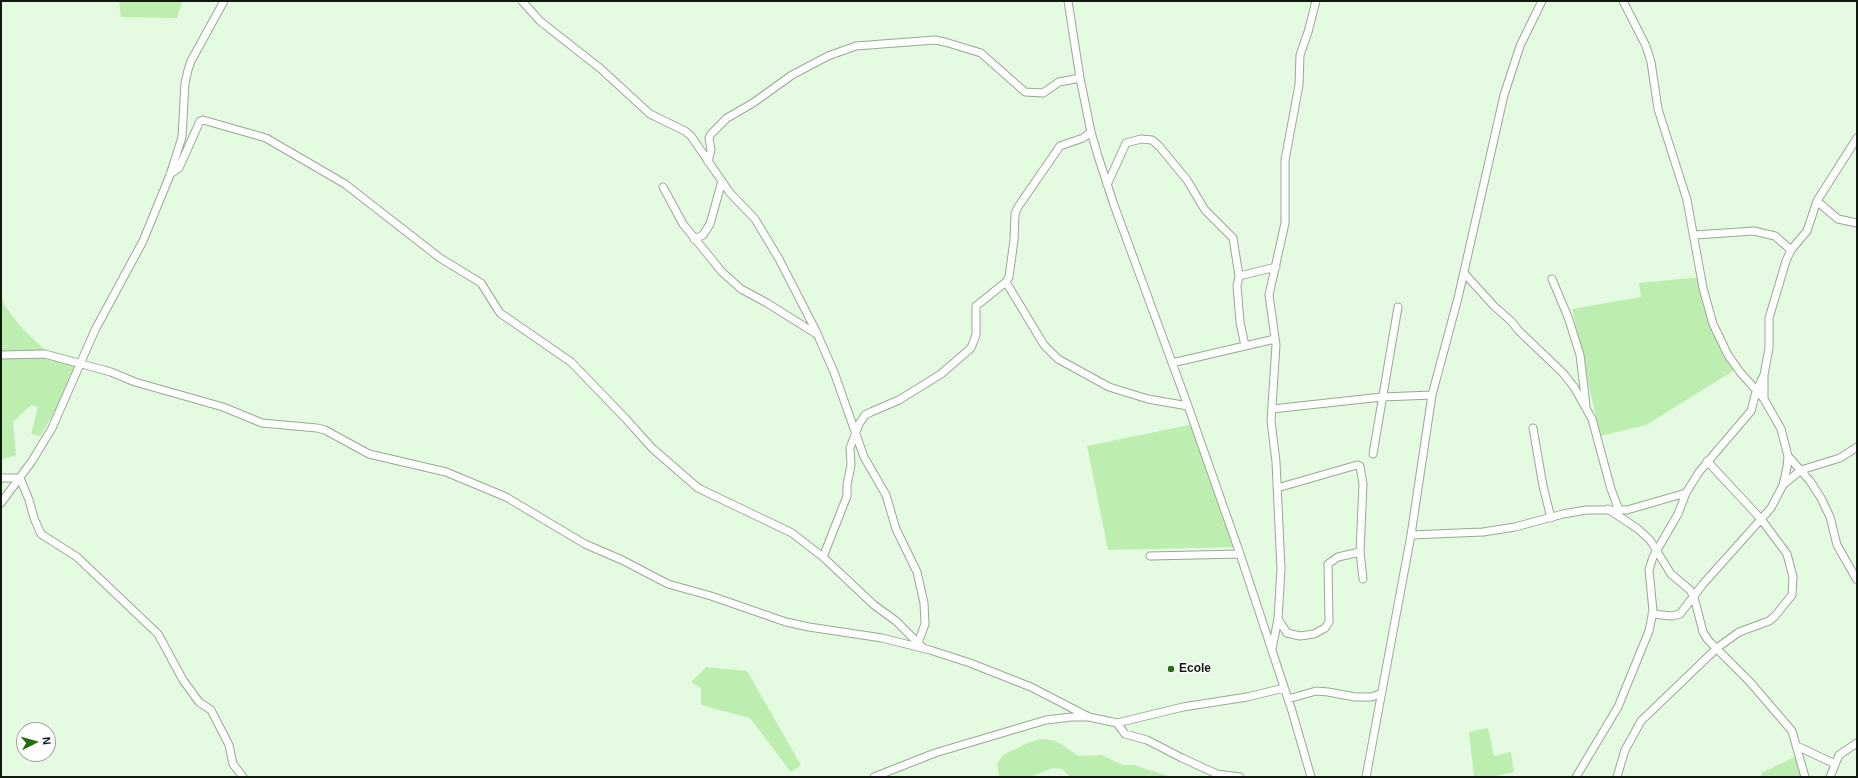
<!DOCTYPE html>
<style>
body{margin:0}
#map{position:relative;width:1858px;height:778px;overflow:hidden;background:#e5fbe1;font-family:Arial,sans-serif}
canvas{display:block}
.frame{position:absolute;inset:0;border:2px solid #121910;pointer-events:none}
.north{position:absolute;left:16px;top:722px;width:40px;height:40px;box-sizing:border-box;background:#fff;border:1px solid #a0a39f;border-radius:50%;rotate:84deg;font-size:11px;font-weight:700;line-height:16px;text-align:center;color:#121910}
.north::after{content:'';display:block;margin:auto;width:14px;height:18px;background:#256e0d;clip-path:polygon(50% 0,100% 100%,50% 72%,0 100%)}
</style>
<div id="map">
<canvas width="1858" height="778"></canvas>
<div class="frame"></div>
<div class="north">N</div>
</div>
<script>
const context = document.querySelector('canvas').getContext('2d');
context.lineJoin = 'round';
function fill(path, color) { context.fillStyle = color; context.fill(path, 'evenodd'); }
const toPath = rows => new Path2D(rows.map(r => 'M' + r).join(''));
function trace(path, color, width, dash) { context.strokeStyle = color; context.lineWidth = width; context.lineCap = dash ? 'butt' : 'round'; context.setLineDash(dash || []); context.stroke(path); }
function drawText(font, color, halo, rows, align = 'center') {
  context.font = font + ' Arial,sans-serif'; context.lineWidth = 3; context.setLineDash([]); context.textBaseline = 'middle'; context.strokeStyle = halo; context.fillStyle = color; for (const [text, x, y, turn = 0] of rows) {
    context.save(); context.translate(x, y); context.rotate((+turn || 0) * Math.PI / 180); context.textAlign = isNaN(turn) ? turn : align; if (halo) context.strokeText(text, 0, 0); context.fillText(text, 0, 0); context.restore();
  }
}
const green = toPath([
 [119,1,182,1,177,18,121,17],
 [1702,277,1711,313,1738,368,1646,425,1600,436,1572,309,1641,297,1639,283],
 [1,293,4,305,22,328,52,357,75,364,58,406,40,436,31,434,38,407,31,405,13,422,16,455,1,460],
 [1194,424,1238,547,1108,550,1087,446],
 [706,667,747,671,801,765,791,772,750,718,701,705,701,688,691,682],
 [1488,728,1494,756,1511,752,1514,772,1491,777,1474,777,1469,732],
 [1040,739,1052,740,1063,745,1078,756,1101,755,1123,765,1134,765,1171,777,1070,777,1062,769,1052,768,1030,777,999,776,997,764,1003,755,1028,743],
 [1799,755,1804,777,1762,777,1761,773]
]);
const minor = toPath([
 [522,1,540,21,601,69,650,114,685,131,691,136,730,193,755,219,779,259,815,329,834,372,864,457,886,495,896,529,917,572,924,603,925,624,918,643],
 [1068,1,1080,78,1091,132,1098,156,1114,205,1188,406,1240,554,1292,711,1311,777],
 [1623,1,1646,46,1651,62,1658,109,1687,200,1703,288,1713,324,1728,355,1740,372,1764,399],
 [708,162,711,150,709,138,711,134,727,118,753,103,792,75,828,56,856,46,935,40,945,42,981,53,1025,92,1043,93,1059,82,1080,78],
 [170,174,179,168,200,121,203,120,266,138,345,184,440,258,481,283,500,313,571,362,626,419,652,448,698,488,792,533,823,557,874,605,896,621,922,647],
 [1107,185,1126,143,1141,139,1152,140,1159,146,1187,180,1205,210,1233,238,1239,276,1237,286,1240,322,1245,346],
 [663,187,683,224,722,272,741,289,767,303,818,335],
 [1817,201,1838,219,1857,223],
 [1695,235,1754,231,1775,236,1791,250],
 [694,239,703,235,710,224,722,181],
 [1464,273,1494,306,1511,321,1519,331,1563,373,1574,387,1592,419,1611,489,1619,510],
 [1239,276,1276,267],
 [1552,279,1568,317,1580,355,1586,405],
 [1006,282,1044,345,1058,359,1109,387,1148,399,1188,406],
 [1,355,45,354,111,372,135,382,223,407,262,423,317,428,325,430,369,454,446,472,506,497,585,544,622,560,668,584,711,596,786,622,809,627,882,638,930,650,970,663,1031,687,1089,717],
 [1172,363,1275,339],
 [1272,409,1382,397,1432,395],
 [1533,428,1543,486,1551,518],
 [1373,454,1398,307],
 [1788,456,1810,481,1821,498,1830,517,1837,545,1857,580],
 [1,478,20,478,29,500,34,518,41,534,77,557,158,634,183,680,199,702,211,710,229,745,233,764,243,777],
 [1784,484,1801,470,1840,458,1857,447],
 [1277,488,1357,465,1360,466,1363,484,1360,552,1363,579],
 [1,503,32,461,52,428,95,330,143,241,170,175,182,137,185,83,188,70,191,61,224,1],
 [1608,509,1638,529,1650,540,1671,574,1690,590,1694,597,1703,632,1708,640,1750,682,1792,731,1805,777],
 [1411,535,1483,532,1515,527,1563,514,1586,510,1627,510,1686,493],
 [1150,556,1240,554],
 [823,557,847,496,847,485,851,465,850,448,859,424,865,415,871,412,899,400,941,374,971,348,976,335,976,306,1006,282,1009,277,1014,240,1015,214,1018,207,1060,146,1083,138,1091,132],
 [1652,614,1672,616,1680,614,1703,584,1771,508,1783,485,1787,467,1788,456,1781,429,1764,399,1764,377],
 [1278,619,1287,633,1300,636,1314,634,1325,628,1329,622,1328,564,1338,557,1360,552],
 [1272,649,1278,619,1281,569,1276,462,1271,421,1276,345,1269,295,1285,223,1285,160,1299,85,1300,55,1308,32,1316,1],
 [1288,699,1316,691,1328,692,1355,697,1371,697,1380,694],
 [1117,723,1183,707,1247,697,1284,688],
 [1797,746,1835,764],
 [874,777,935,753,1046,720,1071,717,1089,717,1117,723,1125,734,1147,740,1182,758,1217,774,1240,777],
 [1366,777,1411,535,1432,395,1458,298,1504,95,1520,46,1542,1],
 [1576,777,1618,707,1649,631,1653,611,1649,570,1653,557,1678,514,1686,493,1699,472,1751,411,1756,392,1764,375,1769,348,1769,318,1786,261,1791,250,1807,231,1817,201,1857,138],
 [1617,777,1625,750,1641,721,1717,648,1739,632,1769,621,1775,616,1792,595,1793,577,1787,554,1761,519,1707,461],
 [1830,777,1839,755,1857,743]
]);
const markers = [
 [1171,669,4,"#256e0d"]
];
const poiNames = [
 ["Ecole",1179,669]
];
fill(green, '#bbeeaf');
trace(minor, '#96aa92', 9);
trace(minor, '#fff', 7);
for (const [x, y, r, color] of markers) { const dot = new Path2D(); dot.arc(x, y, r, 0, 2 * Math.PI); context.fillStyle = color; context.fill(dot); trace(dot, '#fff', 1.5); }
drawText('bold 12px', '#121910', '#fff', poiNames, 'left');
</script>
